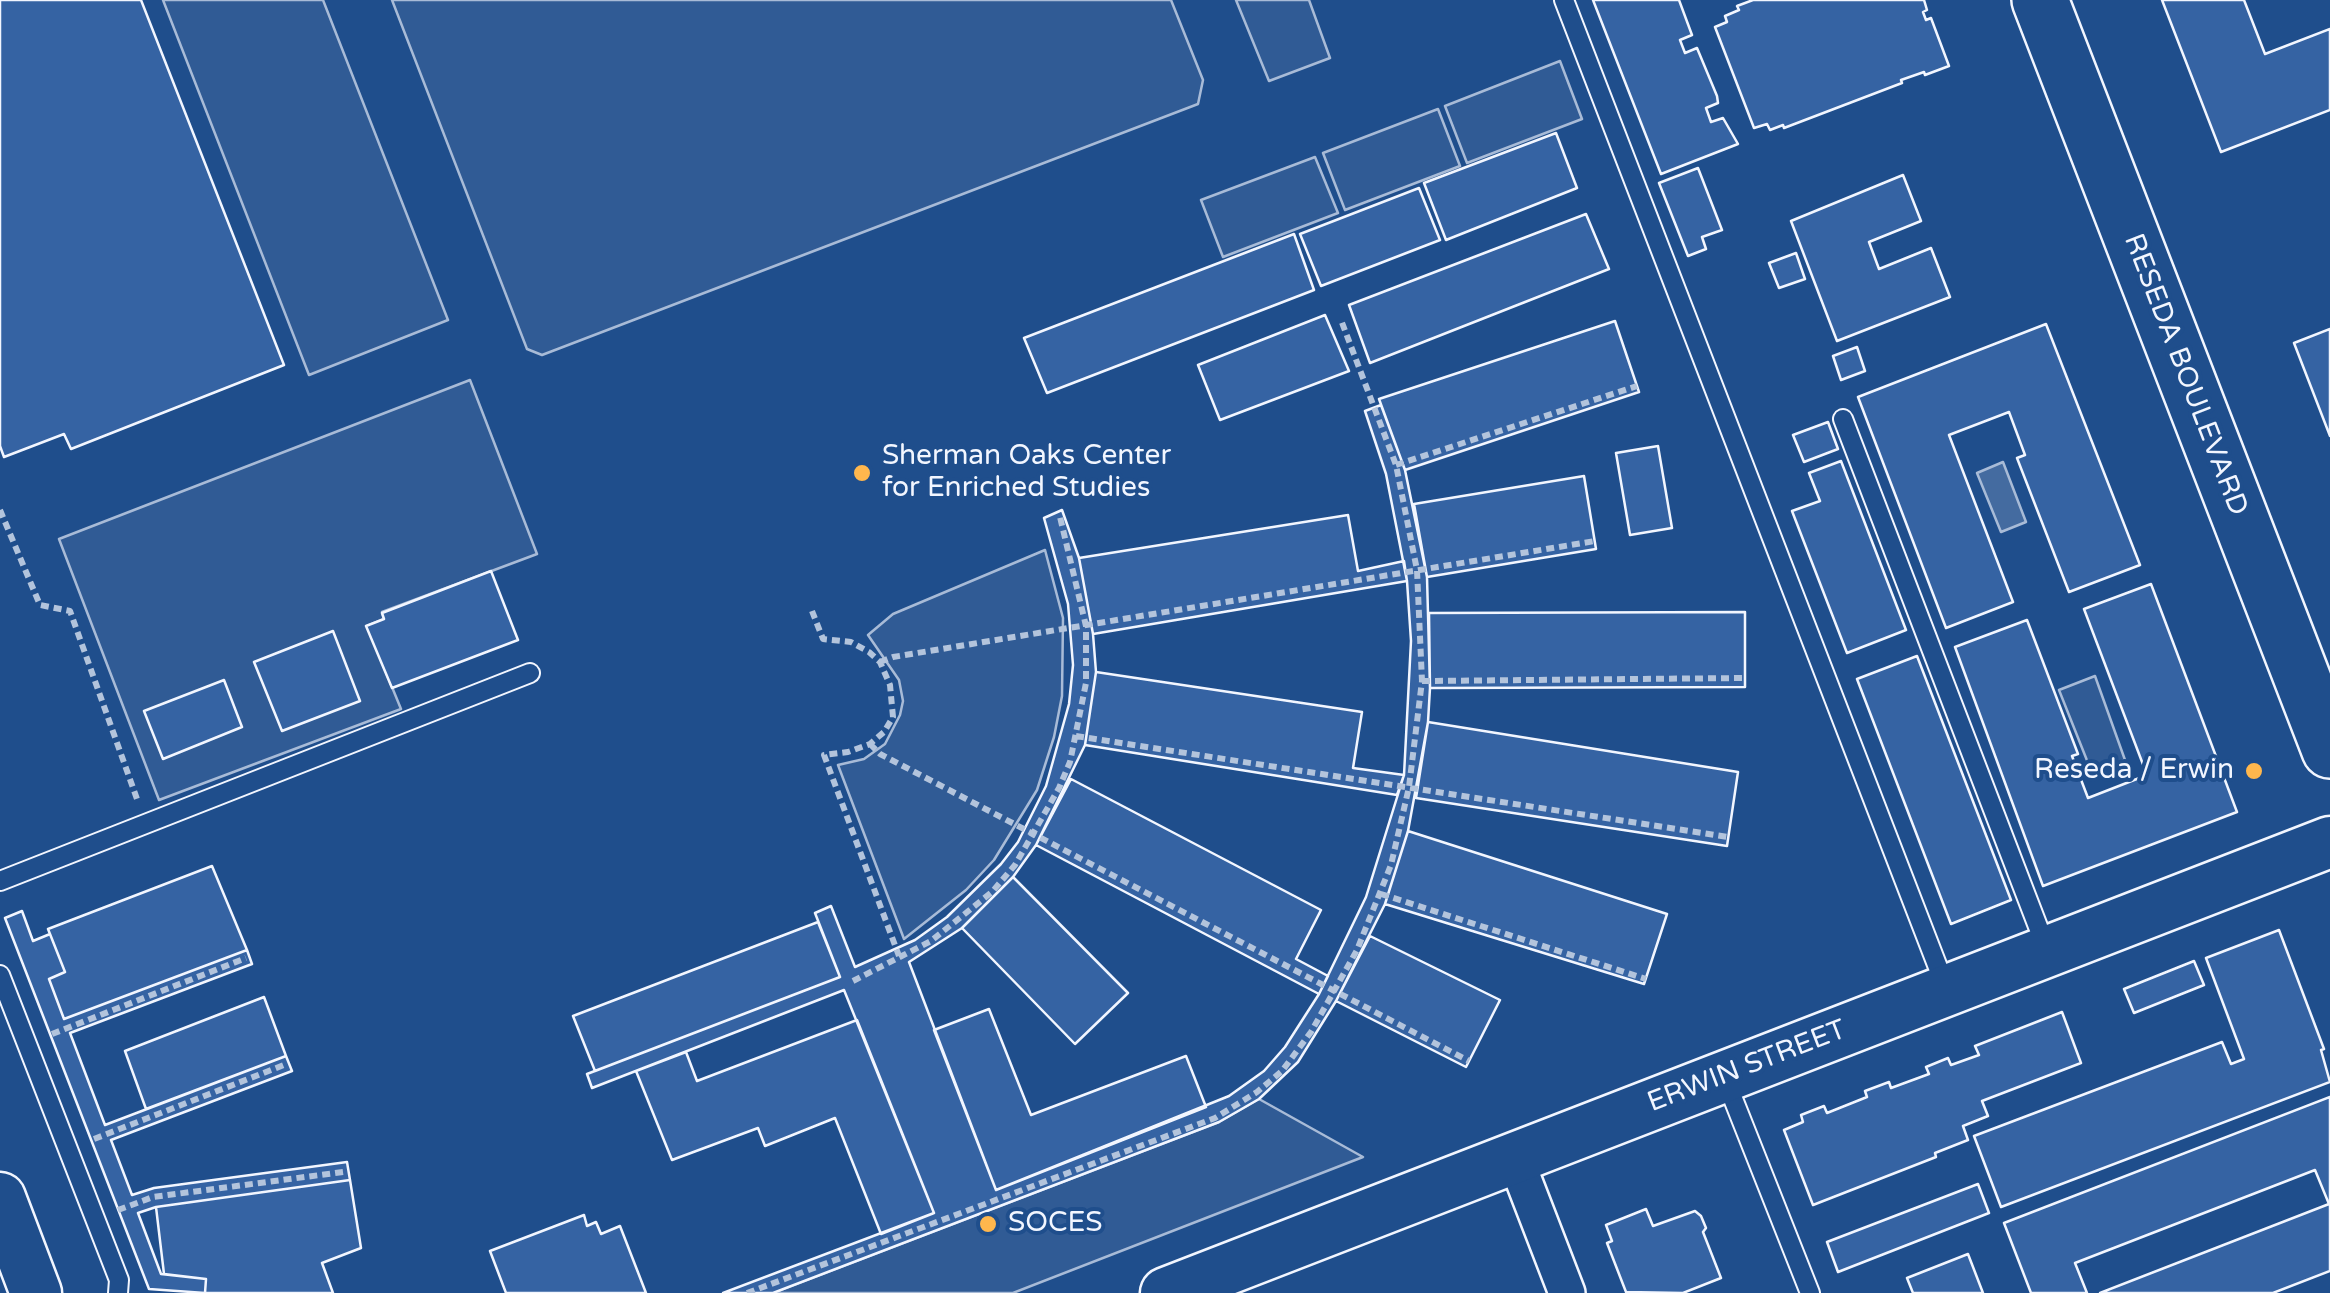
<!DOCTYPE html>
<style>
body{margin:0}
canvas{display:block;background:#1f4e8c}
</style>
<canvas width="2330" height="1293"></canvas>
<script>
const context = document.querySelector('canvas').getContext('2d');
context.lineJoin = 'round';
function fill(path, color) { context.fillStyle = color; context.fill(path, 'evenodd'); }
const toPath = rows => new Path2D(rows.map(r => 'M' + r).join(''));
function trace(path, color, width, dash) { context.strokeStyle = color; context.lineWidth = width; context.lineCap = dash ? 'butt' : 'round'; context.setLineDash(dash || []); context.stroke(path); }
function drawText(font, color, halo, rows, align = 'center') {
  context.font = font + ' "Varela Round",sans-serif'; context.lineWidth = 8; context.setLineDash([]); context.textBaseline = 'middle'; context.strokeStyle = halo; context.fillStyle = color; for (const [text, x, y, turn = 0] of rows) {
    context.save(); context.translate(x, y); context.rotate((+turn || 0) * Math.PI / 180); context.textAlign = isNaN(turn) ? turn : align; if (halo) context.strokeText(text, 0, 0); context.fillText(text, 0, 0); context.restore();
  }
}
const green = toPath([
 [163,0,323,0,448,320,309,375,163,0],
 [392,0,1171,0,1203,80,1198,104,542,355,527,349,392,0],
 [1236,0,1309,0,1330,58,1269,81,1236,0],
 [1560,61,1582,119,1467,163,1445,106,1560,61],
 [1438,109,1460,166,1345,210,1323,153,1438,109],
 [1315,157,1338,213,1223,257,1201,200,1315,157],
 [470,380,537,554,382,612,384,619,367,626,401,709,159,800,59,539,470,380],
 [1045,550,1063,618,1062,696,1054,737,1037,790,994,860,966,890,904,939,838,765,864,759,885,744,900,715,903,701,899,680,868,635,893,614,1045,550],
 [2095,676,2125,760,2092,773,2059,690,2095,676],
 [1259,1099,1363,1157,1013,1293,773,1293,1219,1122,1259,1099]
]);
const water = toPath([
 [2003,462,2026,522,2001,532,1977,473,2003,462]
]);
const building = toPath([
 [0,0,141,0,284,365,71,449,64,434,4,457,0,446,0,0],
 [1593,0,1679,0,1692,35,1680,40,1685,53,1697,48,1717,96,1718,103,1706,108,1711,122,1723,118,1738,144,1661,174,1593,0],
 [1753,0,1924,0,1927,10,1923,12,1926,20,1931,18,1949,66,1925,75,1924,72,1901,80,1902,83,1784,128,1783,125,1770,130,1767,124,1754,128,1715,27,1727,22,1725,16,1739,10,1737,6,1753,0],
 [2162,0,2244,0,2265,54,2330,29,2330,110,2221,152,2162,0],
 [1556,133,1577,188,1446,240,1424,183,1556,133],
 [1698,168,1722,230,1702,237,1706,249,1688,256,1659,183,1698,168],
 [1903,175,1921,221,1869,242,1879,269,1931,248,1950,297,1837,341,1791,221,1903,175],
 [1419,188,1440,240,1321,286,1300,234,1419,188],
 [1586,214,1609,269,1370,363,1349,305,1586,214],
 [1294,234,1314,290,1047,393,1024,338,1294,234],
 [1796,253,1805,279,1779,288,1769,263,1796,253],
 [1325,315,1349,371,1220,420,1198,365,1325,315],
 [1615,321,1639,392,1405,470,1379,399,1615,321],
 [2046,324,2140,565,2069,592,2017,458,2025,455,2009,412,1949,435,2013,602,1946,628,1858,397,2046,324],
 [2330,329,2330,436,2294,343,2330,329],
 [1857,347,1865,371,1841,380,1833,356,1857,347],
 [1381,405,1405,470,1427,577,1430,688,1428,722,1408,831,1385,904,1336,1001,1298,1062,1259,1099,1219,1122,773,1293,723,1293,934,1213,844,990,592,1088,587,1074,840,977,815,913,831,906,855,967,915,940,947,917,1001,864,1018,842,1046,786,1069,704,1073,665,1068,604,1044,518,1062,510,1079,558,1093,634,1096,672,1085,745,1036,845,1013,877,962,928,909,962,996,1190,1229,1096,1264,1071,1285,1047,1319,994,1366,897,1404,775,1411,641,1407,581,1386,474,1365,411,1381,405],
 [1828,422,1838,449,1804,462,1793,435,1828,422],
 [1658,446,1672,528,1630,535,1616,453,1658,446],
 [1841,461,1906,630,1847,653,1792,511,1820,501,1809,473,1841,461],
 [1584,476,1596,549,1427,577,1414,504,1584,476],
 [1348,515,1358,571,1404,561,1407,581,1093,634,1079,558,1348,515],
 [491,571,518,640,392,688,366,626,384,619,382,613,491,571],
 [2151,584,2237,812,2043,886,1955,647,2027,620,2078,754,2072,756,2088,798,2147,775,2084,609,2151,584],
 [1745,612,1745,687,1430,688,1429,613,1745,612],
 [333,631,360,701,282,731,254,662,333,631],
 [1917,656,2011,900,1951,924,1857,679,1917,656],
 [1096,672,1362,712,1353,768,1404,775,1397,795,1085,745,1096,672],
 [224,680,242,727,163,759,144,711,224,680],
 [1428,722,1738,772,1727,846,1416,798,1428,722],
 [1071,779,1321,910,1296,959,1328,976,1319,994,1036,845,1071,779],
 [1408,831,1667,914,1644,984,1385,904,1408,831],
 [212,866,247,950,64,1019,49,979,65,972,48,929,212,866],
 [1013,877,1128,993,1075,1044,962,928,1013,877],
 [22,911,33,941,50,934,65,972,49,979,64,1019,247,950,252,964,70,1033,105,1125,286,1056,292,1071,111,1140,132,1195,154,1188,347,1162,350,1180,156,1207,138,1213,161,1274,206,1279,205,1293,149,1289,5,918,22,911],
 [818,922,840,977,595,1071,573,1016,818,922],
 [2279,930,2324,1049,2321,1050,2330,1082,2001,1207,1974,1136,2222,1042,2231,1064,2244,1059,2206,958,2279,930],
 [1370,936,1500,1000,1466,1067,1336,1001,1370,936],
 [2194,961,2204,985,2134,1013,2124,989,2194,961],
 [264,997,286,1056,146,1109,125,1051,264,997],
 [989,1009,1031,1115,1186,1056,1206,1107,996,1190,934,1030,989,1009],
 [2062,1012,2081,1063,1982,1101,1988,1116,1963,1126,1968,1140,1935,1153,1936,1157,1813,1205,1784,1130,1803,1122,1801,1115,1824,1106,1827,1113,1867,1097,1865,1091,1889,1082,1891,1088,1929,1074,1926,1067,1948,1058,1951,1065,1979,1055,1975,1046,2062,1012],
 [857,1020,934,1213,881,1234,835,1118,765,1146,758,1128,672,1160,636,1071,686,1052,697,1081,857,1020],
 [2330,1097,2330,1271,2273,1293,2100,1293,2329,1204,2315,1170,2075,1263,2087,1293,2031,1293,2004,1223,2330,1097],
 [350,1180,361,1248,322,1263,333,1293,205,1293,206,1279,164,1274,156,1207,350,1180],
 [1978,1184,1989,1213,1838,1272,1827,1242,1978,1184],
 [1646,1209,1653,1226,1695,1211,1701,1216,1706,1228,1703,1232,1721,1278,1683,1293,1626,1292,1607,1243,1612,1241,1606,1225,1646,1209],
 [584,1215,587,1226,596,1222,601,1234,620,1226,646,1293,506,1293,490,1251,584,1215],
 [1968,1254,1983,1293,1913,1293,1907,1278,1968,1254]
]);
const path = toPath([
 [1396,465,1637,386],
 [0,510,40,605,70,611,137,799],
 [812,611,823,639,851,642,869,652,880,662,890,685,893,717,884,732,870,744,848,752,824,755,899,956],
 [880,662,893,657,1595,541],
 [1422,681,1744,678],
 [1076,736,1728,837],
 [870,744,880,754,1469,1061],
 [1381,894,1646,979],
 [853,981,931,941,992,892,1015,865,1059,788,1070,762,1086,683,1086,626,1060,517],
 [52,1034,246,958],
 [94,1139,284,1065],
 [118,1210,153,1197,343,1172],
 [747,1293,1215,1118,1257,1092,1282,1071,1311,1032,1357,950,1391,865,1409,787,1422,681,1417,570,1396,465,1341,320]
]);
const lane = toPath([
 [1564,0,1946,988],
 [1843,419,2047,950],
 [0,881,530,673],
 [0,975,119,1280,118,1293],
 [1726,1081,1810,1293]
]);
const street = toPath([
 [1515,1158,1567,1293]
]);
const secondary = toPath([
 [0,1198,36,1293],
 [1166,1293,2330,842]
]);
const primary = toPath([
 [2040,0,2330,750]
]);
const markers = [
 [862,473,10,"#ffb74d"],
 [2254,771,10,"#ffb74d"],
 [988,1224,10,"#ffb74d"]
];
const streetNames = [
 ["RESEDA BOULEVARD",2185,375,69],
 ["ERWIN STREET",1747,1067,-21]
];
const poiNames = [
 ["Sherman Oaks Center",882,457],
 ["for Enriched Studies",882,489],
 ["Reseda / Erwin",2234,771,"right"],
 ["SOCES",1008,1224]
];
fill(green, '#305b95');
trace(green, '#a8bbd7', 2.5);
fill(water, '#446ba0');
trace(water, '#a8bbd7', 2.5);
fill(building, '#3563a3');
trace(building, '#f2f6ff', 2.5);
trace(lane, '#f2f6ff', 22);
trace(street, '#f2f6ff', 40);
trace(secondary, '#f2f6ff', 55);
trace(primary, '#f2f6ff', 60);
trace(path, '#b3c4dc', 6, [8, 5]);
trace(lane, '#1f4e8c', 18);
trace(street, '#1f4e8c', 35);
trace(secondary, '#1f4e8c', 50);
trace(primary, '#1f4e8c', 55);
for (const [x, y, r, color] of markers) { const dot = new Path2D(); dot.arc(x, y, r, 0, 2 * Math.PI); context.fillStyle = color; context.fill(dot); trace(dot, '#1f4e8c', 4); }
drawText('28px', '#f2f6ff', '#1f4e8c', streetNames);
drawText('28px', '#f2f6ff', '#1f4e8c', poiNames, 'left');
</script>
